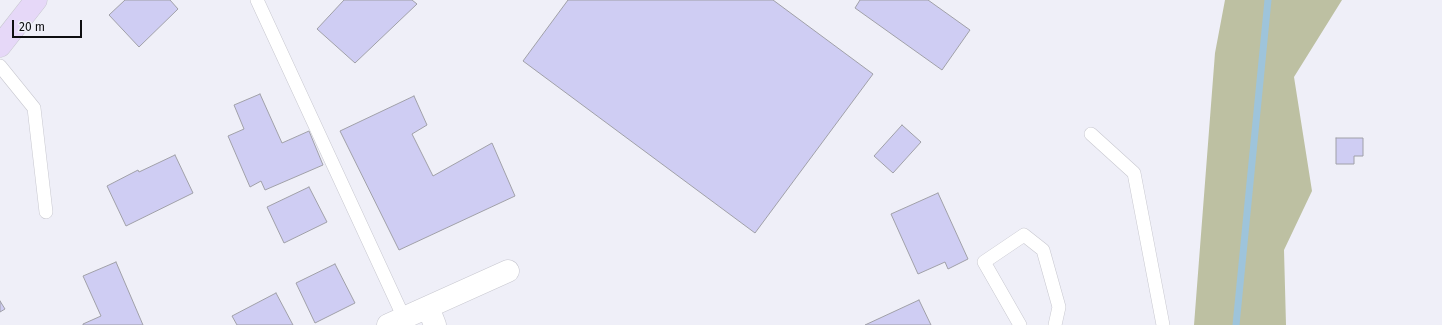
<!DOCTYPE html>
<style>
body{margin:0}
#map{position:relative;width:1442px;height:325px;overflow:hidden;background:#efeff8;font-family:"Fira Sans",sans-serif}
canvas{display:block}
.scale{position:absolute;left:12px;top:20px;width:70px;height:18px;box-sizing:border-box;border:2px solid #0e0e11;border-top:0;padding-left:5px;font-size:12px;line-height:14px;white-space:nowrap;color:#0e0e11;-webkit-text-stroke:3px #efeff8;paint-order:stroke}
</style>
<div id="map">
<canvas width="1442" height="325"></canvas>
<div class="scale">20 m</div>
</div>
<script>
const context = document.querySelector('canvas').getContext('2d');
context.lineJoin = 'round';
function fill(path, color) { context.fillStyle = color; context.fill(path, 'evenodd'); }
const toPath = rows => new Path2D(rows.map(r => 'M' + r).join(''));
function trace(path, color, width, dash) { context.strokeStyle = color; context.lineWidth = width; context.lineCap = dash ? 'butt' : 'round'; context.setLineDash(dash || []); context.stroke(path); }
const green = toPath([
 [1225,0,1342,0,1294,77,1312,191,1284,250,1286,325,1194,325,1215,53]
]);
const stream = toPath([
 [1236,325,1268,0]
]);
const building = toPath([
 [125,0,170,0,178,9,139,47,109,15,125,0],
 [344,0,412,0,417,4,355,63,317,29,344,0],
 [568,0,773,0,873,74,755,233,523,61,568,0],
 [860,0,928,0,970,30,942,70,855,8,860,0],
 [260,94,282,143,309,131,323,165,265,190,261,181,250,187,228,136,244,129,234,105,260,94],
 [414,96,427,125,412,134,433,176,492,143,515,196,399,250,340,131,414,96],
 [902,125,921,142,893,173,874,156,902,125],
 [1336,138,1363,138,1363,156,1354,156,1354,164,1336,164,1336,138],
 [175,155,193,193,126,226,107,186,138,170,139,172,175,155],
 [309,187,327,222,284,243,267,207,309,187],
 [938,193,968,259,948,269,945,262,918,274,891,214,938,193],
 [116,262,143,325,83,325,83,324,101,316,83,276,116,262],
 [335,264,355,303,315,323,296,283,335,264],
 [276,293,293,325,237,325,232,316,276,293],
 [919,300,931,325,865,325,919,300],
 [0,301,5,309,0,312,0,301]
]);
const lane = toPath([
 [257,0,404,318],
 [0,66,34,108,46,212],
 [1091,134,1134,173,1163,325],
 [1020,325,984,262,1024,235,1043,250,1059,307,1055,325]
]);
const street = toPath([
 [428,307,435,325],
 [388,325,508,271]
]);
const secondary = toPath([
 [0,46,36,0]
]);
fill(green, '#bdc0a2');
trace(stream, '#9ec4db', 7);
fill(building, '#cfcdf3');
trace(building, '#a0a0a8', 1);
trace(lane, '#c7c7cf', 14);
trace(street, '#c7c7cf', 23);
trace(secondary, '#c7c7cf', 23);
trace(lane, '#fff', 13);
trace(street, '#fff', 22);
trace(secondary, '#e6d8f8', 22);
</script>
